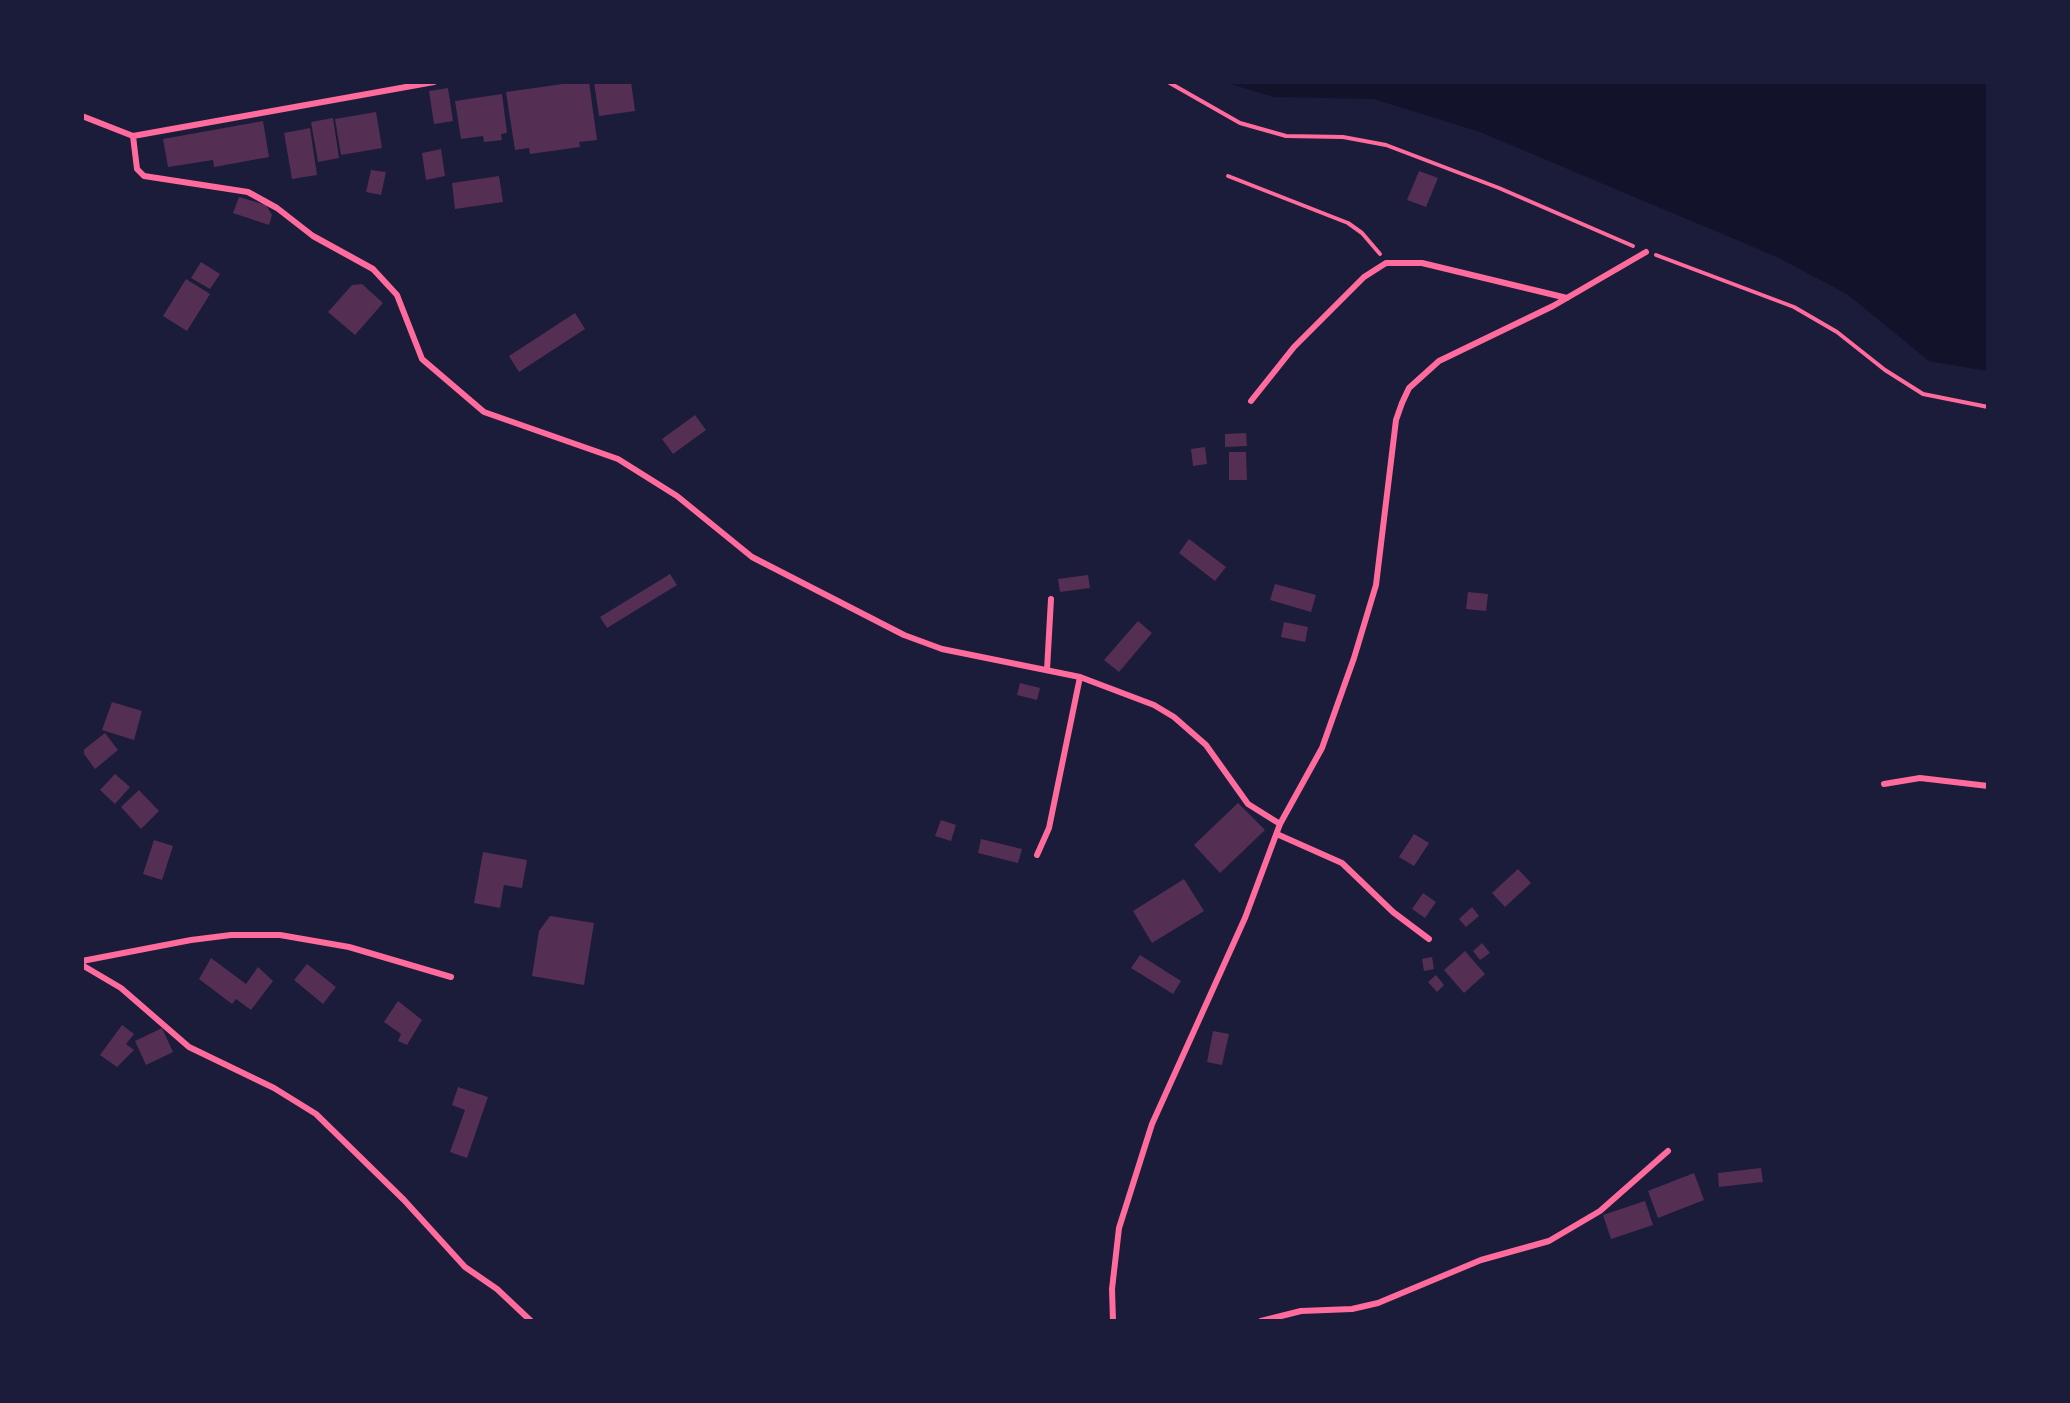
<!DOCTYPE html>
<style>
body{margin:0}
#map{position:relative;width:2070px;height:1403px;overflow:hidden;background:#1b1b3a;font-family:Jost,sans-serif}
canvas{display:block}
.frame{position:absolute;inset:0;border:84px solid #1b1b3a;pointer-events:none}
</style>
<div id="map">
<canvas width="2070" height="1403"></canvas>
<div class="frame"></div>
</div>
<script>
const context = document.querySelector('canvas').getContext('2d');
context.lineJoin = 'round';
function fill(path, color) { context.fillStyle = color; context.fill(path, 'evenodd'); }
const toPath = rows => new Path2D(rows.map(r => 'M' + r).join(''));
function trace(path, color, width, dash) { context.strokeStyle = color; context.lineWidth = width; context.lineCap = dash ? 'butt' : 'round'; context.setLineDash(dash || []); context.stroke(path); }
const water = toPath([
 [1224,82,1988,82,1988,371,1929,361,1847,294,1777,257,1480,132,1374,99,1274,97]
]);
const building = toPath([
 [577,82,589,82,597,140,579,142,580,147,530,154,529,148,515,150,506,92],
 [594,82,631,82,635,111,599,116],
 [448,88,453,121,434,124,429,91],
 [502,94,507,133,501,134,502,140,484,142,483,136,461,139,455,101],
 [376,112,382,148,341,155,335,119],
 [333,118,339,158,318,162,311,122],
 [263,121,269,157,214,167,213,160,168,167,163,139],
 [310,128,317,175,292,179,284,133],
 [441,149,445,176,426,180,422,153],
 [371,170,386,172,381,195,366,192],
 [1419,171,1438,178,1426,207,1407,200],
 [499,176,503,202,455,209,452,183],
 [239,197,266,205,272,215,269,225,233,213],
 [201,262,220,274,210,289,191,278],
 [186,279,210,294,187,331,163,316],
 [362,284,383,303,355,335,328,312,352,285],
 [575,313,585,329,519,372,509,356],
 [695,415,706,430,673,454,662,439],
 [1246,433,1247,446,1225,447,1225,434],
 [1205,447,1207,464,1193,466,1191,449],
 [1229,452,1246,452,1247,480,1229,480],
 [1189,539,1226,567,1215,581,1179,553],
 [670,574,677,585,607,628,600,617],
 [1088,575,1090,588,1060,592,1058,579],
 [1275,584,1316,595,1311,612,1270,600],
 [1468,592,1488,594,1486,611,1466,609],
 [1138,621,1152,633,1119,672,1104,660],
 [1284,622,1308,627,1305,642,1281,637],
 [1020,683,1040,688,1037,700,1017,695],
 [112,702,142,711,134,740,102,730],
 [105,733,118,750,95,769,82,751],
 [115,774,130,787,115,804,100,790],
 [139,790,159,811,141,829,121,807],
 [1238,803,1265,830,1220,873,1194,845],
 [941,820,956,825,951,841,935,836],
 [1414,834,1429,843,1414,866,1399,857],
 [981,839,1022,849,1018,863,978,853],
 [154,840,173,846,162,880,143,874],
 [483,852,527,860,522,888,504,885,500,908,474,903],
 [1518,869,1531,883,1505,907,1492,893],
 [1184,879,1204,911,1152,943,1133,911],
 [1423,893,1436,902,1425,918,1412,909],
 [1472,907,1479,916,1466,927,1459,919],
 [550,916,594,923,584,985,532,976,539,931],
 [1482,943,1490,953,1480,960,1473,951],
 [1465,951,1485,974,1464,993,1444,970],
 [1140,955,1181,981,1173,994,1131,968],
 [1432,957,1434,969,1424,971,1422,959],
 [211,958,246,984,258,967,273,981,251,1010,236,999,232,1004,199,979],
 [307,964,336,987,323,1004,294,980],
 [1436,975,1444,985,1437,992,1428,982],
 [398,1001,422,1020,407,1045,398,1041,401,1034,384,1022],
 [122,1025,134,1034,126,1044,134,1050,117,1067,100,1055],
 [162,1028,173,1052,146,1065,135,1041],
 [1213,1031,1229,1034,1222,1065,1207,1062],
 [458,1087,488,1097,467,1158,450,1152,465,1110,452,1105],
 [1761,1168,1763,1182,1719,1187,1718,1173],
 [1694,1173,1704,1200,1658,1218,1648,1191],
 [1645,1201,1653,1225,1611,1239,1603,1215]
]);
const path = toPath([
 [1168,82,1240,123,1286,136,1343,137,1386,145,1499,188,1633,246],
 [1228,176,1348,223,1362,233,1380,254],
 [1656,255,1794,307,1837,332,1885,370,1923,394,1988,407]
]);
const service = toPath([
 [82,116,133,136,434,82],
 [133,136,137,169,144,176,248,192,277,208,313,236,373,269,397,295,422,359,484,412,618,459,677,496,752,557,904,635,942,649,1080,677,1154,705,1174,717,1206,745,1248,804,1280,824],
 [1251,401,1294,347,1364,277,1386,263,1422,263,1567,298],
 [1047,670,1051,599],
 [1884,784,1920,778,1988,786],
 [1279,835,1342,863,1393,912,1429,939],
 [1037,855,1049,828,1080,677],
 [82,961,191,940,231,935,280,935,349,947,451,977],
 [82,965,121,988,189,1047,274,1088,316,1114,404,1200,465,1267,497,1289,531,1321],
 [1113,1321,1112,1289,1119,1228,1152,1124,1245,918,1280,824,1322,748,1354,658,1376,585,1396,420,1402,403,1409,388,1439,361,1553,306,1646,252],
 [1261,1321,1301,1311,1352,1309,1378,1303,1481,1260,1549,1241,1600,1211,1668,1151]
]);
fill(water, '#12122b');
fill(building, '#542f53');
trace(path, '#ff6b9d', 4);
trace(service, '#ff6b9d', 6);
</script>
